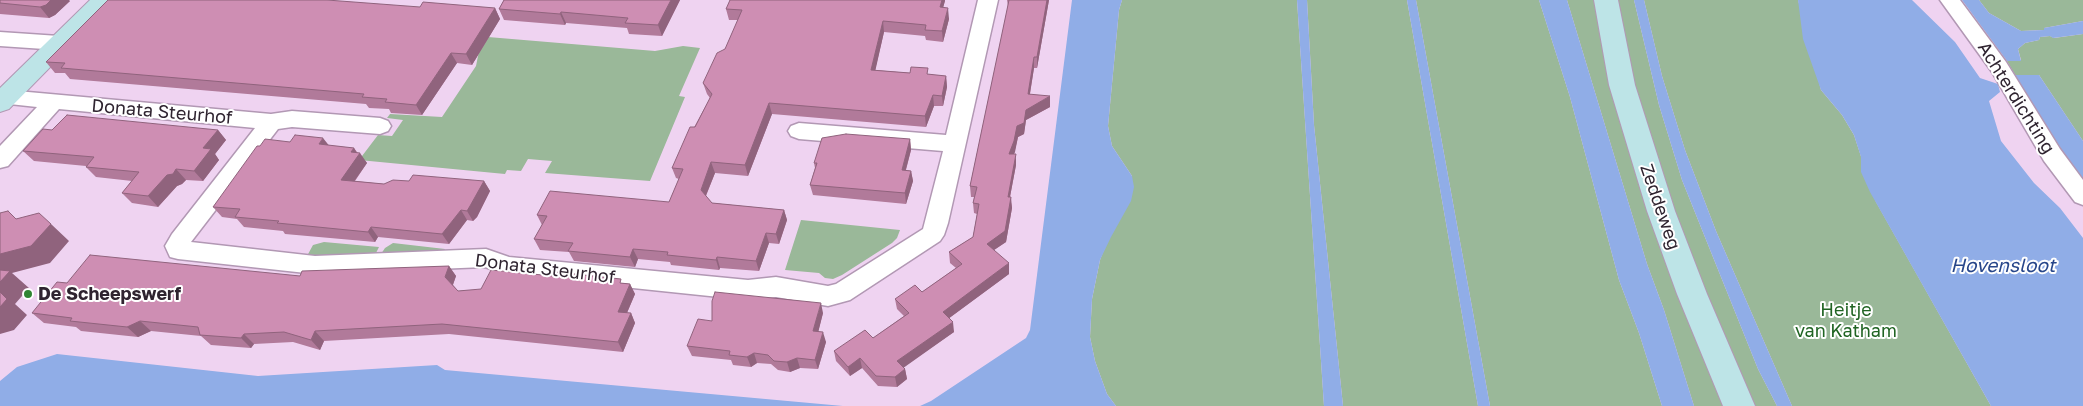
<!DOCTYPE html>
<style>
body{margin:0}
canvas{display:block;background:#efd3f1}
</style>
<canvas width="2083" height="406"></canvas>
<script>
const context = document.querySelector('canvas').getContext('2d');
context.lineJoin = 'round';
function fill(path, color) { context.fillStyle = color; context.fill(path, 'evenodd'); }
const toPath = rows => new Path2D(rows.map(r => 'M' + r).join(''));
function trace(path, color, width, dash) { context.strokeStyle = color; context.lineWidth = width; context.lineCap = dash ? 'butt' : 'round'; context.setLineDash(dash || []); context.stroke(path); }
function drawText(font, color, halo, rows, align = 'center') {
  context.font = font + ' "Golos Text",sans-serif'; context.lineWidth = 4; context.setLineDash([]); context.textBaseline = 'middle'; context.strokeStyle = halo; context.fillStyle = color; for (const [text, x, y, turn = 0] of rows) {
    context.save(); context.translate(x, y); context.rotate((+turn || 0) * Math.PI / 180); context.textAlign = isNaN(turn) ? turn : align; if (halo) context.strokeText(text, 0, 0); context.fillText(text, 0, 0); context.restore();
  }
}
const green = toPath([
 [1122,0,1297,0,1324,406,1116,406,1107,394,1095,361,1090,337,1092,299,1100,260,1132,176,1112,146,1108,126,1119,10],
 [1307,0,1407,0,1478,406,1343,406,1314,125],
 [1416,0,1539,0,1570,97,1619,280,1639,333,1662,406,1490,406],
 [1567,0,1595,0,1726,406,1694,406,1664,310,1647,264],
 [1616,0,1634,0,1659,105,1682,180,1758,369,1777,406,1753,406,1681,230,1637,97],
 [1644,0,1798,0,1821,90,1842,115,1854,135,1876,202,1991,406,1792,406,1716,231,1685,150,1662,76],
 [1979,0,2083,0,2083,21,2044,28,2044,30,2021,31,1989,13],
 [2083,34,2083,141,2039,75,2015,75,2007,61,2021,60,2018,49,2025,43,2039,40,2040,37,2050,36,2054,38],
 [488,37,655,51,683,46,700,48,679,96,685,97,650,181,545,173,552,161,528,159,521,171,507,170,505,174,359,160,378,135,392,136,403,120,387,118,390,114,442,117,476,66,479,51],
 [801,220,900,230,897,238,892,243,842,275,833,279,825,278,819,273,785,270],
 [324,242,379,247,375,255,307,256,313,245],
 [393,243,445,249,444,252,381,254,385,248]
]);
const water = toPath([
 [1072,0,1122,0,1119,10,1108,126,1112,146,1132,176,1134,187,1131,201,1111,237,1100,260,1092,299,1090,337,1095,361,1107,394,1116,406,920,406,931,401,1026,338,1030,330],
 [1297,0,1307,0,1314,125,1343,406,1324,406],
 [1407,0,1416,0,1490,406,1478,406],
 [1539,0,1567,0,1647,264,1664,310,1694,406,1662,406,1639,333,1619,280,1570,97],
 [1634,0,1644,0,1662,76,1685,150,1716,231,1792,406,1777,406,1758,369,1682,180,1659,105],
 [1798,0,1912,0,1955,42,1980,78,1998,84,2000,92,1989,101,2001,141,2034,183,2060,208,2083,238,2083,406,1991,406,1870,192,1861,172,1861,157,1854,135,1842,115,1821,90,1803,39],
 [1962,0,1979,0,1989,13,2021,31,2044,30,2044,28,2083,21,2083,34,2053,38,2050,36,2040,37,2039,40,2025,43,2018,49,2021,61,2007,61],
 [2015,75,2039,75,2083,141,2083,183,2071,168],
 [57,354,258,376,437,365,445,370,843,406,0,406,0,381,17,367]
]);
const street = toPath([
 [978,0,998,0,948,223,944,235,940,241,850,300,828,306,776,297,748,300,508,275,485,267,315,274,178,259,170,257,165,246,172,234,255,128,59,109,8,166,0,168,0,146,37,107,0,103,0,91,6,90,271,114,292,111,380,118,388,121,391,126,388,131,380,134,292,127,278,129,191,242,315,256,486,249,509,257,748,280,776,277,828,286,836,284,923,229,943,151,799,139,791,136,788,131,791,126,799,123,946,135,978,0],
 [1940,0,1960,0,2006,62,2060,149,2083,180,2083,205,2075,202,2044,161,1992,72,1940,0],
 [0,32,59,36,66,38,69,43,66,48,59,50,0,46,0,32]
]);
const secondary = toPath([
 [90,0,116,0,9,109,0,112,0,88,90,0],
 [1594,0,1618,0,1635,85,1675,211,1707,294,1755,406,1723,406,1677,294,1647,211,1609,85,1594,0]
]);
const wall = toPath([
 [0,0,70,1,55,15,49,18,0,14],
 [504,0,680,0,662,36,629,34,627,28,566,23,565,25,504,20,499,9],
 [945,0,943,8,949,19,943,42,926,40,925,36,884,32,875,70,946,76,947,87,943,106,934,106,926,127,772,114,748,176,715,173,706,196,712,203,784,210,787,220,779,244,769,243,759,271,720,268,719,270,671,265,670,262,638,259,635,267,574,261,569,252,540,250,534,239,542,225,537,215,669,202,679,179,676,178,672,168,710,98,707,94,703,83,725,49,738,20,729,20,726,9],
 [1007,0,1049,0,1037,68,1034,68,1030,94,1050,107,1026,120,1024,134,1018,137,1014,154,1016,165,1010,197,1012,208,1006,242,994,250,1009,274,949,318,954,332,903,367,905,369,907,379,897,387,878,386,862,368,850,376,836,361,834,351,873,338,904,316,897,309,895,299,922,292,956,268,950,263,949,252,973,237,977,214,974,213,973,203,974,197,971,197,970,186,1008,6],
 [420,7,495,8,500,19,472,65,457,63,422,115,391,113,389,109,369,108,366,104,70,79,65,73,55,73,46,62],
 [52,130,218,130,226,140,215,154,219,160,203,181,186,180,182,184,177,186,158,207,132,203,122,193,132,181,96,177,86,167,86,166,34,161,23,151],
 [910,139,911,150,906,170,911,171,913,181,906,204,813,195,810,185,815,168,814,163],
 [290,142,354,148,357,152,367,163,355,181,384,184,409,181,484,181,490,191,477,217,473,221,467,220,449,244,378,237,375,242,285,234,283,231,244,227,237,219,222,217,213,207,260,146],
 [449,266,456,276,453,285,458,291,623,283,630,284,635,294,627,313,631,313,635,323,623,352,449,334,324,341,320,350,293,342,254,344,251,348,211,345,201,336,151,331,138,337,81,331,76,327,44,323,32,313,67,283,300,276],
 [823,313,818,332,826,342,818,369,800,368,790,372,778,370,771,364,757,363,751,367,733,365,731,360,692,356,687,346,712,321]
]);
const shadedWall = toPath([
 [51,0,69,0,70,1,55,15,49,18,40,7],
 [671,0,680,0,662,36,658,25],
 [942,0,945,0,945,1,940,18,940,7],
 [1047,0,1049,0,1037,68,1037,57],
 [495,8,500,19,472,65,466,54],
 [948,8,949,19,943,42,942,31],
 [561,12,566,23,565,25,560,14],
 [883,21,884,32,873,81,871,70],
 [451,53,457,63,422,115,416,105],
 [1034,57,1034,68,1028,105,1028,94],
 [946,76,947,87,943,106,942,96],
 [933,95,934,106,926,127,925,116],
 [1050,96,1050,107,1026,120,1024,134,1018,137,1015,152,1009,164,1009,154,1017,126,1026,110],
 [769,103,772,114,748,176,745,165],
 [218,130,226,140,215,154,219,160,203,181,194,171,203,148],
 [323,138,331,148,319,144],
 [910,139,911,150,903,180,902,170],
 [354,148,358,155,360,153,367,163,348,190,341,180,351,152],
 [1016,154,1016,165,1008,207,1008,197],
 [711,162,715,173,704,200,701,190],
 [176,169,186,180,182,184,177,186,158,207,148,196,167,175],
 [911,171,913,181,906,204,905,193],
 [484,181,490,191,477,217,473,221,467,211],
 [1011,197,1012,208,1006,242,988,254,987,244],
 [461,210,467,220,449,244,442,234],
 [784,210,787,220,779,244,776,234],
 [51,224,69,241,50,263,12,273,29,288,15,304,27,315,14,330,0,334,0,254],
 [371,227,378,237,375,242,368,232],
 [766,233,769,243,759,271,756,261],
 [633,249,638,259,635,267,630,257],
 [717,257,720,268,719,270,716,260],
 [1009,263,1009,274,944,322,943,312],
 [449,266,456,276,452,287,445,277],
 [630,284,635,294,623,322,618,312],
 [821,303,823,313,816,341,813,331],
 [631,313,635,323,623,352,618,342],
 [140,321,151,331,138,337,127,327],
 [953,322,954,332,899,371,897,361],
 [315,331,324,341,320,350,311,340],
 [823,332,826,342,818,369,815,360],
 [244,334,254,344,251,348,241,338],
 [754,353,757,363,751,367,747,357],
 [797,358,800,368,790,372,787,362],
 [860,358,862,368,850,376,848,367],
 [905,369,907,379,897,387,895,377]
]);
const building = toPath([
 [0,0,51,0,46,5,40,7,0,3,0,0],
 [108,0,327,0,420,7,423,2,495,8,466,54,451,53,416,105,385,102,387,99,362,97,364,94,61,68,65,63,46,62,108,0],
 [504,0,671,0,658,25,625,23,628,18,561,12,560,14,499,9,504,0],
 [730,0,942,0,940,7,948,8,942,31,925,30,926,25,883,21,871,70,910,73,911,67,928,68,927,74,946,76,942,96,933,95,925,116,769,103,745,165,711,162,701,190,712,203,784,210,776,234,766,233,756,261,717,257,716,260,667,255,668,252,633,249,630,257,568,251,573,243,534,239,547,216,537,215,550,191,669,202,683,169,672,168,690,127,695,127,712,94,703,83,717,53,725,49,742,10,726,9,730,0],
 [1009,0,1047,0,1037,57,1034,57,1028,94,1050,96,1026,110,1024,123,1017,126,1014,141,1009,154,1016,154,1008,197,1011,197,1005,231,987,244,1009,263,943,312,953,322,897,361,905,369,895,377,876,376,860,358,848,367,834,351,865,330,873,338,909,313,895,299,915,285,922,292,962,264,949,252,973,237,979,204,973,203,977,187,970,186,1009,0],
 [67,115,218,130,203,148,211,149,194,171,176,169,173,174,167,175,148,196,122,193,139,172,86,167,94,157,23,151,43,129,52,130,67,115],
 [846,134,910,139,902,170,911,171,905,193,810,185,817,163,814,163,822,138,846,134],
 [295,135,323,138,319,144,354,148,351,152,360,153,341,180,384,184,393,180,409,181,413,175,484,181,470,206,467,211,461,210,442,234,371,227,368,232,277,223,279,221,235,217,240,209,213,207,257,146,260,146,265,139,290,142,295,135],
 [8,211,16,219,39,213,51,224,31,246,0,254,0,213,8,211],
 [90,255,300,276,302,271,449,266,445,277,458,291,481,289,491,270,553,276,556,272,621,279,620,283,630,284,618,312,631,313,618,342,442,324,315,331,311,340,284,332,244,334,241,338,200,335,198,327,140,321,127,327,70,321,72,318,32,313,57,282,67,283,90,255],
 [0,270,10,271,0,282,0,270],
 [0,292,7,299,0,307,0,292],
 [715,292,821,303,813,331,823,332,815,360,797,358,787,362,774,361,768,355,754,353,747,357,729,355,730,351,687,346,698,319,712,321,712,301,715,292]
]);
const markers = [
 [28,294,5,"#2f8533"]
];
const streetNames = [
 ["Achterdichting",2016,98,58],
 ["Donata Steurhof",162,112,5],
 ["Zeddeweg",1660,207,71],
 ["Donata Steurhof",545,269,7]
];
const poiNames = [
 ["De Scheepswerf",38,294]
];
const parkNames = [
 ["Heitje",1846,310],
 ["van Katham",1846,331]
];
const waterNames = [
 ["Hovensloot",2003,266]
];
fill(green, '#9ab899');
fill(water, '#90ade7');
trace(street, '#b298b4', 3);
trace(secondary, '#b298b4', 2);
fill(street, '#fff');
fill(secondary, '#bde4e7');
fill(wall, '#b17a9a');
fill(shadedWall, '#90637d');
fill(building, '#ce8eb3');
trace(building, '#90637d', 1);
for (const [x, y, r, color] of markers) { const dot = new Path2D(); dot.arc(x, y, r, 0, 2 * Math.PI); context.fillStyle = color; context.fill(dot); trace(dot, '#fff', 2); }
drawText('18px', '#2f2430', '#fff', streetNames);
drawText('bold 18px', '#2f2430', '#fff', poiNames, 'left');
drawText('18px', '#206423', '#fff', parkNames);
drawText('italic 19px', '#27468a', '#fff', waterNames);
</script>
